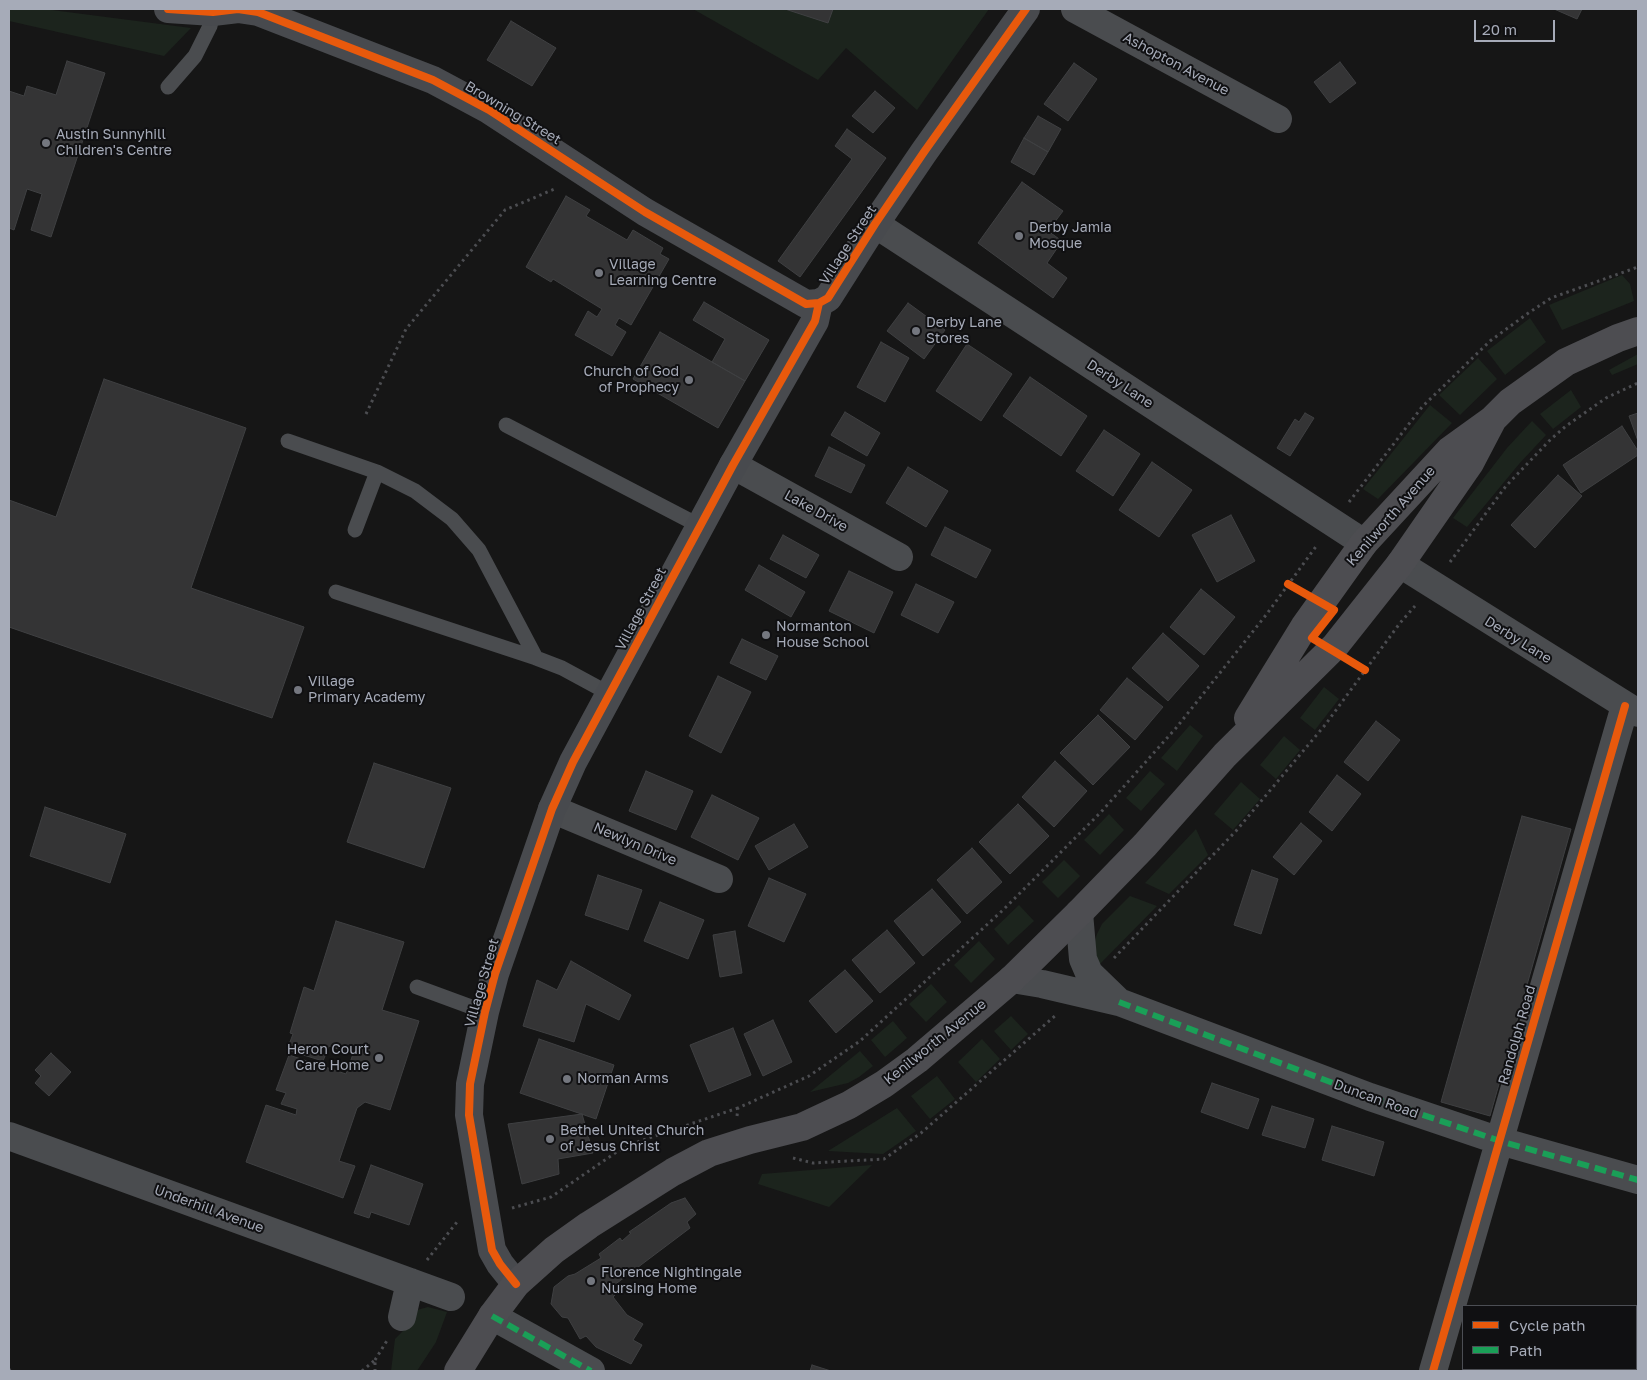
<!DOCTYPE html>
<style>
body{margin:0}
#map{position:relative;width:1647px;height:1380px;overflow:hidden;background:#161616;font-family:"Golos Text",sans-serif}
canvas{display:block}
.frame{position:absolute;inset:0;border:10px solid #a6abb8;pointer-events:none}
.legend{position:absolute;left:1462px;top:1305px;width:175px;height:65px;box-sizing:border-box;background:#101012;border:1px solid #4c4e54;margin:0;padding:6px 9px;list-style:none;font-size:15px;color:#a6abb8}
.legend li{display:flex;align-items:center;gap:10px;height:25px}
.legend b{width:25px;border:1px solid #4c4e54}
.scale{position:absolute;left:1474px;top:20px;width:81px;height:22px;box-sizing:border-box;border:2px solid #a6abb8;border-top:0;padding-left:6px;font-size:15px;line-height:18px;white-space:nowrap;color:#a6abb8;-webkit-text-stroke:4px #101012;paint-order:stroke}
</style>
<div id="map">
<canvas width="1647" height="1380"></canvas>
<div class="frame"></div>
<ul class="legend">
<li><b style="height:6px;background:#e8590c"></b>Cycle path</li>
<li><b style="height:6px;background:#1a9f57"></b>Path</li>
</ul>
<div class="scale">20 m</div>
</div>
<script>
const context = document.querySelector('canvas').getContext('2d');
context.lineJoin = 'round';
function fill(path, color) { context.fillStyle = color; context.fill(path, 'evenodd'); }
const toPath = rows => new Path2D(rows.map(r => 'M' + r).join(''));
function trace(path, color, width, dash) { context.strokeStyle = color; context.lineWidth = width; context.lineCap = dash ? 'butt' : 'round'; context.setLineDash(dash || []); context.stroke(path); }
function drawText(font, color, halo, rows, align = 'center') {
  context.font = font + ' "Golos Text",sans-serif'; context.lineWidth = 4; context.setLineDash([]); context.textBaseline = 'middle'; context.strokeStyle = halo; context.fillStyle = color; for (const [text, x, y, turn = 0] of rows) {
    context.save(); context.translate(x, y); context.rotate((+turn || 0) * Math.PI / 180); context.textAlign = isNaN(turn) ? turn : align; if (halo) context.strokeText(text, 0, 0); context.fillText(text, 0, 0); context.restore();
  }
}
const green = toPath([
 [9,9,44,9,191,28,164,56,9,21],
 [693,9,989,9,917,110,846,48,818,80],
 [1622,275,1630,284,1634,301,1562,330,1549,305],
 [1530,318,1546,342,1505,375,1487,351],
 [1638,354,1638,364,1612,375,1609,370],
 [1478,358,1497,379,1460,415,1439,395],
 [1571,390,1581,407,1553,429,1540,414],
 [1430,405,1452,423,1378,499,1363,489],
 [1532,421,1546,435,1519,464,1467,527,1453,518,1507,448],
 [1324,687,1339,699,1315,730,1300,718],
 [1190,725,1203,736,1177,771,1161,758],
 [1284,736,1300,750,1276,779,1260,765],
 [1150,771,1165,784,1141,811,1126,798],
 [1241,782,1260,799,1233,830,1214,814],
 [1109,814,1124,830,1100,855,1084,840],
 [1196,829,1208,855,1169,894,1145,883],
 [1064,860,1080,876,1058,898,1042,882],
 [1130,896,1157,906,1098,966,1094,944,1097,934,1102,924],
 [1019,905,1034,921,1008,945,994,929],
 [979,941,995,959,971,983,954,965],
 [931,984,947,1002,926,1022,909,1004],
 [1011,1016,1028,1034,1011,1050,994,1031],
 [893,1021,907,1038,885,1057,871,1040],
 [982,1039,1000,1059,976,1082,958,1062],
 [860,1051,873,1066,859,1077,848,1083,810,1092],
 [937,1076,955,1099,930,1119,911,1096],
 [897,1108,916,1131,883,1154,828,1151],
 [872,1165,829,1207,758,1184,762,1174],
 [428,1307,447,1312,436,1342,417,1371,391,1371,395,1339,402,1332,417,1310]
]);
const building = toPath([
 [785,9,833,9,828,23,785,9],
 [1554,9,1582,9,1577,19,1554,9],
 [511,21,556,48,532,86,487,60,511,21],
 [67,61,105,73,51,237,31,230,42,194,27,189,14,230,9,228,9,91,24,96,27,86,56,95,67,61],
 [1340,62,1356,83,1330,103,1314,82,1340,62],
 [1074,63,1097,79,1068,121,1044,104,1074,63],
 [875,91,895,108,873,133,852,116,875,91],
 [1038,116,1061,129,1048,152,1024,138,1038,116],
 [847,129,886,158,800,277,778,261,852,159,835,146,847,129],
 [1024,138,1048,152,1034,175,1011,162,1024,138],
 [1022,182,1063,211,1048,231,1062,241,1047,263,1067,278,1053,298,978,243,1022,182],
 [566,196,590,210,586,216,627,240,633,230,663,248,660,254,669,259,631,325,619,318,615,325,626,332,612,356,575,335,588,311,597,317,602,309,553,279,551,282,526,267,566,196],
 [704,302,769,340,745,381,712,362,725,339,693,320,704,302],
 [908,303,945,330,924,359,887,331,908,303],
 [660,332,745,381,718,428,633,379,660,332],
 [881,342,909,358,885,402,857,387,881,342],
 [967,344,1012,374,981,421,936,391,967,344],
 [1030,377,1087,416,1061,456,1003,416,1030,377],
 [104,379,246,428,191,588,304,627,272,718,9,627,9,500,56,517,104,379],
 [845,412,880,433,867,456,831,435,845,412],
 [1305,413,1314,418,1290,456,1277,448,1295,419,1299,422,1305,413],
 [1638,413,1638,441,1629,416,1638,413],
 [1622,426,1638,451,1638,455,1581,493,1563,465,1622,426],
 [1104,430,1140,454,1113,496,1076,471,1104,430],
 [829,447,865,465,851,493,815,476,829,447],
 [1152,462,1192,490,1159,537,1119,510,1152,462],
 [908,467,948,491,926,527,886,503,908,467],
 [1558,475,1582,496,1535,548,1511,525,1558,475],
 [1231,515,1255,561,1217,582,1192,535,1231,515],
 [945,527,991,550,976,578,931,555,945,527],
 [783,535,819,555,806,578,770,559,783,535],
 [759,565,805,592,791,617,745,590,759,565],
 [849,571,893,592,874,633,829,611,849,571],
 [916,584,954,602,938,633,901,615,916,584],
 [1201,589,1235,617,1204,655,1170,627,1201,589],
 [1163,633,1199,666,1168,701,1132,668,1163,633],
 [742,639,778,656,766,680,730,663,742,639],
 [718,676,751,692,721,753,689,736,718,676],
 [1127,678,1163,707,1135,740,1100,710,1127,678],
 [1098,715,1130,747,1093,785,1060,753,1098,715],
 [1376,721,1400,740,1368,781,1344,762,1376,721],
 [1055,761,1087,791,1054,827,1022,797,1055,761],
 [374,763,451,788,424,868,347,842,374,763],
 [646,771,693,791,676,830,629,811,646,771],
 [1337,775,1361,794,1332,831,1309,812,1337,775],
 [712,795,759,818,738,860,691,837,712,795],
 [1018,804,1049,836,1010,874,979,842,1018,804],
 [45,807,126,834,110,883,30,856,45,807],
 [1522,816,1571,829,1490,1116,1441,1102,1522,816],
 [1301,823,1322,841,1294,875,1273,857,1301,823],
 [794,824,808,847,769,870,755,846,794,824],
 [972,848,1002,882,967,914,937,880,972,848],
 [1252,870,1278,879,1261,934,1234,925,1252,870],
 [598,875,642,890,628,930,585,915,598,875],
 [769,878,806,894,784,942,748,926,769,878],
 [932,889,961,922,923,956,894,921,932,889],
 [660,902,704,920,688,959,644,941,660,902],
 [336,921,404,942,382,1010,419,1021,390,1110,365,1102,357,1108,339,1161,355,1166,343,1198,246,1162,266,1105,296,1115,297,1109,281,1104,286,1093,276,1090,289,1055,346,1074,353,1054,329,1046,323,1061,287,1050,293,1034,290,1033,304,987,314,991,336,921],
 [887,930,915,963,880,993,852,960,887,930],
 [735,931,742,973,720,977,713,935,735,931],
 [571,961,631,995,619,1020,586,1004,574,1042,523,1026,537,980,557,990,571,961],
 [845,970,873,1001,836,1033,809,1001,845,970],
 [773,1020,792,1062,763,1076,744,1034,773,1020],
 [733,1028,751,1075,709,1092,690,1045,733,1028],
 [539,1039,614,1065,596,1119,520,1093,539,1039],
 [51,1053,71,1072,49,1096,35,1083,41,1076,35,1070,51,1053],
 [1212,1083,1259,1099,1248,1129,1201,1112,1212,1083],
 [1272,1106,1314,1119,1305,1148,1262,1135,1272,1106],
 [582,1114,593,1153,558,1159,559,1174,522,1184,508,1124,582,1114],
 [1332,1126,1384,1142,1374,1176,1322,1160,1332,1126],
 [371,1165,423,1184,409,1225,371,1212,369,1218,354,1213,371,1165],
 [685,1198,696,1214,687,1222,690,1228,613,1286,618,1292,613,1297,627,1315,643,1324,633,1340,642,1345,631,1364,596,1347,586,1336,580,1339,568,1318,562,1317,551,1304,554,1287,568,1276,575,1274,601,1258,599,1254,620,1238,622,1241,631,1233,629,1232,671,1203,685,1198],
 [812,1365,831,1371,810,1371,812,1365]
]);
const path = toPath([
 [366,414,406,329,505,210,557,188],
 [1349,502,1422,407,1490,341,1527,314,1551,298,1638,267],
 [1450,562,1506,486,1551,439,1566,426,1606,398,1638,383],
 [1114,958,1236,831,1325,725,1400,623,1415,606],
 [737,1116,738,1108,809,1076,860,1041,1003,910,1101,812,1176,728,1266,615,1317,545],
 [793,1158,813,1163,884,1159,921,1133,1056,1015],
 [512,1208,551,1197,618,1151,640,1141,738,1108],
 [427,1260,457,1222,460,1221],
 [375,1360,388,1339],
 [9,1369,10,1371],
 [362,1371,375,1360,375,1371]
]);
const lane = toPath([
 [168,87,195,56,210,26,213,12],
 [506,425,700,526],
 [288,441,377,472,415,491,452,519,479,550,536,658],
 [355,530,377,472],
 [336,592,536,658,562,668,610,694],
 [417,987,485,1012]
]);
const street = toPath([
 [1075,9,1278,119],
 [875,224,1364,543],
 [733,465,899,557],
 [1400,564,1638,713],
 [552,809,719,879],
 [1079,913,1083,959,1089,973,1119,1002],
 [1012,979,1042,984,1119,1002,1370,1097,1500,1141,1638,1180],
 [9,1136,451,1297],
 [492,1316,591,1371],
 [402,1317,410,1282],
 [1433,1371,1625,706]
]);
const secondary = toPath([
 [168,9,213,12,238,9,258,12,433,80,489,110,645,212,806,304,819,303,828,298,875,224,924,152,1026,9],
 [516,1284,500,1264,492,1250,469,1115,470,1084,485,1012,495,974,552,809,573,762,733,465,815,321,819,303]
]);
const highway = toPath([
 [1248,718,1304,627,1364,543,1450,450,1493,419,1510,402,1566,362,1618,338,1638,331],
 [458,1371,492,1316,516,1284,554,1250,589,1225,673,1172,709,1153,750,1140,802,1127,849,1105,884,1084,917,1060,1012,979,1079,913,1145,845,1225,755,1335,646,1400,564,1470,463,1493,419]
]);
const quiet = toPath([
 [1119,1002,1370,1097,1500,1141,1638,1180],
 [492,1316,591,1371]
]);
const cycleway = toPath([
 [168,9,213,12,238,9,258,12,433,80,489,110,645,212,806,304,819,303,828,298,875,224,924,152,1026,9],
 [1288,584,1334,610,1312,638,1365,670],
 [516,1284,500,1264,492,1250,469,1115,470,1084,485,1012,495,974,552,809,573,762,733,465,815,321,819,303],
 [1433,1371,1625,706]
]);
const markers = [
 [46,143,5,"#74777f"],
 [1019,236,5,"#74777f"],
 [599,273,5,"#74777f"],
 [916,331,5,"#74777f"],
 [689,380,5,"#74777f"],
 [766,635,5,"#74777f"],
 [298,690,5,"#74777f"],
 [379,1058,5,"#74777f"],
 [567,1079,5,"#74777f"],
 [550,1139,5,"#74777f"],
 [591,1281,5,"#74777f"]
];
const streetNames = [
 ["Ashopton Avenue",1176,64,28],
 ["Browning Street",513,113,31],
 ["Village Street",848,245,-57],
 ["Derby Lane",1120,384,33],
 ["Lake Drive",816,511,29],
 ["Kenilworth Avenue",1391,516,-49],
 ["Village Street",641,609,-62],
 ["Derby Lane",1518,640,32],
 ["Newlyn Drive",635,844,23],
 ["Village Street",482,983,-74],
 ["Randolph Road",1517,1035,-74],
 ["Kenilworth Avenue",935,1042,-39],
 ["Duncan Road",1376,1099,20],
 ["Underhill Avenue",209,1209,20]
];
const poiNames = [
 ["Austin Sunnyhill",56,135],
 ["Children's Centre",56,151],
 ["Derby Jamia",1029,228],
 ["Mosque",1029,244],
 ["Village",609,265],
 ["Learning Centre",609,281],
 ["Derby Lane",926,323],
 ["Stores",926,339],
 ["Church of God",679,372,"right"],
 ["of Prophecy",679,388,"right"],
 ["Normanton",776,627],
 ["House School",776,643],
 ["Village",308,682],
 ["Primary Academy",308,698],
 ["Heron Court",369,1050,"right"],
 ["Care Home",369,1066,"right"],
 ["Norman Arms",577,1079],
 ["Bethel United Church",560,1131],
 ["of Jesus Christ",560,1147],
 ["Florence Nightingale",601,1273],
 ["Nursing Home",601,1289]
];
fill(green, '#1c241d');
fill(building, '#343435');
trace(building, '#3f4042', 1);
trace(path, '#4c4d51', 3, [2.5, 4]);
trace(lane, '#4a4c4f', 15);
trace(street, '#4a4c4f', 28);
trace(secondary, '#484a4e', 28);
trace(highway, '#4d4d51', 28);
trace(quiet, '#1a9f57', 6, [12, 6]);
trace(cycleway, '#e8590c', 8);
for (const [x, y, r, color] of markers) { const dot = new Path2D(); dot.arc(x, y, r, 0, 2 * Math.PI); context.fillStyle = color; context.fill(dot); trace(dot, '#101012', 2); }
drawText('14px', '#a6abb8', '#101012', streetNames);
drawText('14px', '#a6abb8', '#101012', poiNames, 'left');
</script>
